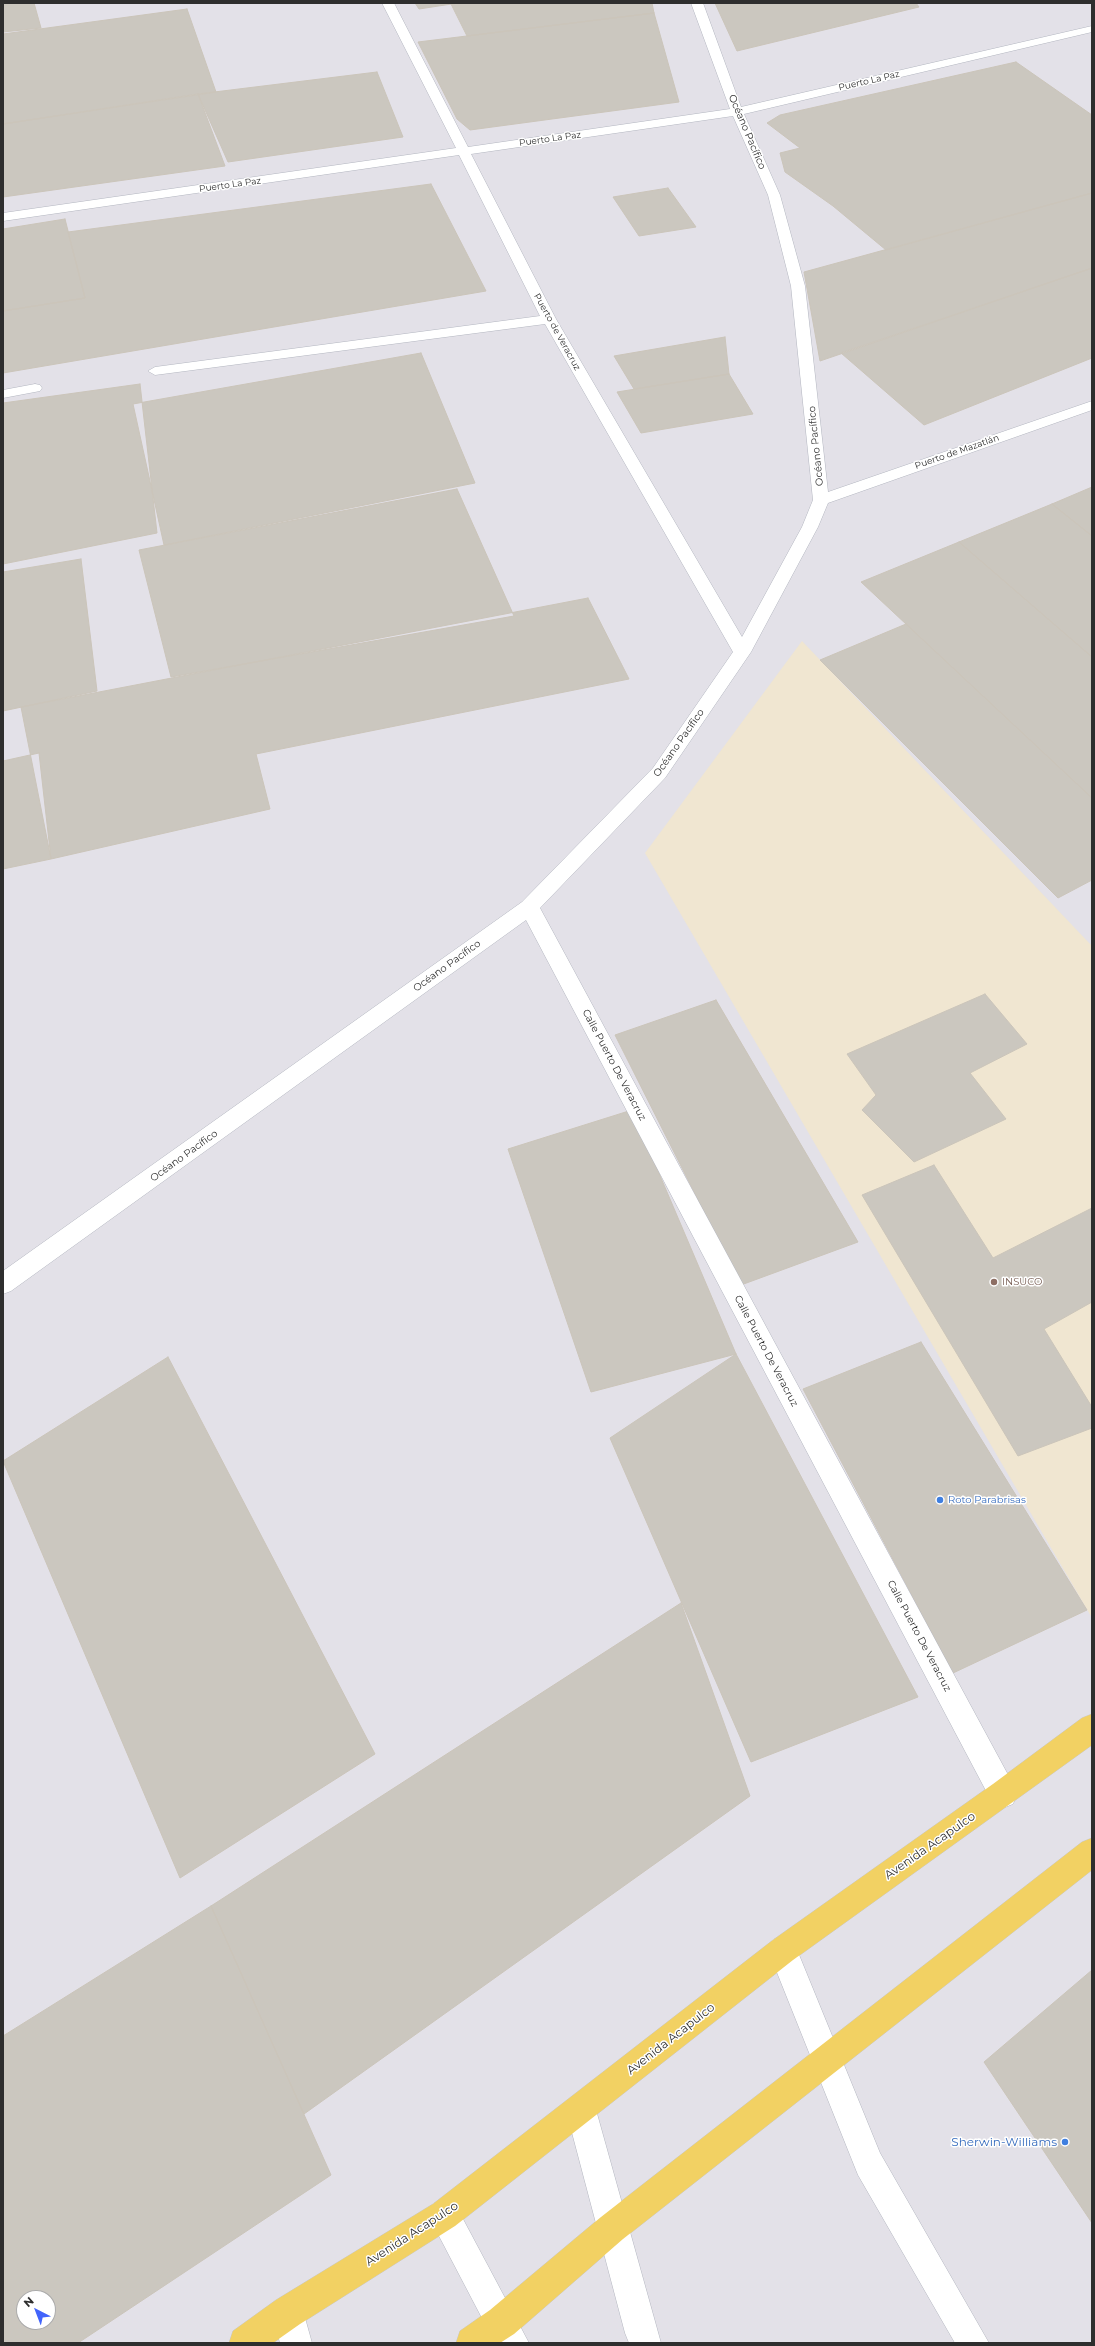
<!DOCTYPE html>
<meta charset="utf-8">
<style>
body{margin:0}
#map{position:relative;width:1095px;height:2346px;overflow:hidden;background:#efe9e1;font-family:Montserrat,sans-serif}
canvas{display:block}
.frame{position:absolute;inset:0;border:4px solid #2e2e2e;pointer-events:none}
.north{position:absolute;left:16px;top:2290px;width:40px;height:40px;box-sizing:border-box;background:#fff;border:1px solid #ababab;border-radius:50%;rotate:318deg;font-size:11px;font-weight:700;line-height:16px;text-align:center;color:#2e2e2e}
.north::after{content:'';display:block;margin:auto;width:14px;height:18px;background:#4264fb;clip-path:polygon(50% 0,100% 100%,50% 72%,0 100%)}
</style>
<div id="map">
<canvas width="1095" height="2346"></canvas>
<div class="frame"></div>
<div class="north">N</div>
</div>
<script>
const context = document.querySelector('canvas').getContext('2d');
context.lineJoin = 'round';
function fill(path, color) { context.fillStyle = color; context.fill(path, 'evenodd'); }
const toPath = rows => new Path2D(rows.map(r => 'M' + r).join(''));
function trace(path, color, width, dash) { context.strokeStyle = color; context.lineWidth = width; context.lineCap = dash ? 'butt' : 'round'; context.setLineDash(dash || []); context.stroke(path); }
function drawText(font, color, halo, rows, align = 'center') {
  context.font = font + ' Montserrat,sans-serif'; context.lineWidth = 3; context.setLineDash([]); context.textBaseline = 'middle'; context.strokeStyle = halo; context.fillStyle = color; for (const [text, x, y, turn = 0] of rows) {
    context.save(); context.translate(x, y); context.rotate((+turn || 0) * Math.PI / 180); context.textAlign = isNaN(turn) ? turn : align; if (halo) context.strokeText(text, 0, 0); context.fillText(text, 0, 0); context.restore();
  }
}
const industrial = toPath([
 [3,3,1092,3,1092,2343,3,2343],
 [24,2298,48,2298,48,2322,24,2322]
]);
const education = toPath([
 [802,641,1092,946,1092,1618,645,853]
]);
const building = toPath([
 [3,3,34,3,41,28,3,32,3,3],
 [415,3,458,3,419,9,415,3],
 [459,3,652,3,654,13,467,36,451,4,459,3],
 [715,3,916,3,919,7,737,51,715,3],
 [187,9,216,92,3,124,3,34,187,9],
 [654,13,679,102,470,130,457,119,418,42,654,13],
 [1016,62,1092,115,1092,193,886,250,833,206,785,172,780,153,800,148,767,123,780,115,1016,62],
 [377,72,403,137,228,162,198,94,377,72],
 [198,94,225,166,3,197,3,124,198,94],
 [431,184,486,291,3,373,3,311,85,298,68,232,431,184],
 [668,188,696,227,639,236,613,197,668,188],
 [1092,193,1092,268,820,361,804,272,1092,193],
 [65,219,85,298,3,311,3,229,65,219],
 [1092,268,1092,358,924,425,841,353,1092,268],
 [725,337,729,374,634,389,614,356,725,337],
 [421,353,475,483,164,545,133,404,421,353],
 [729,374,753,414,641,433,617,392,729,374],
 [140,384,157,533,3,564,3,403,140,384],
 [1092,487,1092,536,1052,504,1092,487],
 [457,489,514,616,171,677,139,550,457,489],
 [1052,504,1092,536,1092,657,959,542,1052,504],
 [959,542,1092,657,1092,798,861,582,959,542],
 [81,559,97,691,3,711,3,572,81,559],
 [588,598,629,679,256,754,270,809,51,859,21,707,588,598],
 [906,624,1092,798,1092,880,1058,898,820,660,906,624],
 [39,753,51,859,3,869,3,761,39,753],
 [985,994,1027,1044,970,1073,1006,1119,914,1162,862,1110,876,1095,847,1054,985,994],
 [716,1000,858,1242,741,1285,615,1035,716,1000],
 [632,1110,736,1354,591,1392,508,1149,632,1110],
 [934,1165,993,1258,1092,1208,1092,1302,1044,1329,1092,1407,1092,1428,1018,1456,862,1195,934,1165],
 [921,1342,1087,1610,953,1673,803,1389,921,1342],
 [736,1354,918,1697,751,1762,610,1438,736,1354],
 [168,1357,375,1754,180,1878,3,1461,168,1357],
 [681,1603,750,1796,304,2114,211,1906,681,1603],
 [211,1906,331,2175,78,2343,3,2343,3,2036,211,1906],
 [24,2298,48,2298,48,2322,24,2322,24,2298],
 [1092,1970,1092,2223,984,2062,1092,1970]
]);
const minor = toPath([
 [382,3,394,3,468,147,730,109,691,3,703,3,741,107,1092,26,1092,32,744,114,780,195,805,286,828,492,1092,401,1092,410,828,503,818,527,751,652,665,778,540,908,1013,1784,1017,1794,1013,1804,1003,1808,993,1804,526,920,11,1291,3,1294,3,1271,522,902,653,768,733,652,545,324,155,375,148,371,155,367,540,316,459,155,3,221,3,213,456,148,382,3],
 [733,116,768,195,791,286,813,500,802,527,742,637,556,319,471,154,733,116],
 [35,384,40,385,42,388,40,391,3,398,3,390,35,384],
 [783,1935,793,1940,880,2153,989,2343,955,2343,858,2175,768,1950,773,1940,783,1935],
 [581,2095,592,2099,596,2110,661,2343,629,2343,625,2333,566,2110,570,2099,581,2095],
 [444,2199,455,2204,529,2343,495,2343,428,2215,433,2204,444,2199],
 [288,2296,300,2300,312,2343,280,2343,272,2312,276,2300,288,2296]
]);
const major = toPath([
 [1092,1714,1092,1745,793,1960,455,2226,300,2324,273,2343,229,2343,233,2331,276,2300,433,2204,773,1940,993,1784,1082,1718,1092,1714],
 [1092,1838,1092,1870,623,2239,514,2334,500,2343,456,2343,460,2331,490,2310,601,2217,1082,1842,1092,1838]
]);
const markers = [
 [994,1282,4,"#8d6e63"],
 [940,1500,4,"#3f7fe0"],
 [1065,2142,4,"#3f7fe0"]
];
const farStreetnames = [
 ["Puerto La Paz",869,81,-13],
 ["Puerto La Paz",550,139,-8],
 ["Puerto La Paz",230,185,-8],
 ["Puerto de Veracruz",557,332,61],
 ["Puerto de Mazatlán",957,452,-19]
];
const streetNames = [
 ["Océano Pacífico",747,132,67],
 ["Océano Pacífico",816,446,-96],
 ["Océano Pacífico",679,743,-55],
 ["Océano Pacífico",447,966,-36],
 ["Calle Puerto De Veracruz",614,1065,62],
 ["Océano Pacífico",184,1156,-36],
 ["Calle Puerto De Veracruz",766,1351,62],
 ["Calle Puerto De Veracruz",919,1636,62]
];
const educationNames = [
 ["INSUCO",1002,1282]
];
const shopNames = [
 ["Roto Parabrisas",948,1500]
];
const nearStreetnames = [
 ["Avenida Acapulco",930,1846,-35],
 ["Avenida Acapulco",671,2039,-38],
 ["Avenida Acapulco",412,2234,-33]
];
const nearShopnames = [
 ["Sherwin-Williams",1057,2142]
];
fill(industrial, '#e3e1e8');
fill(education, '#f0e6d1');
fill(building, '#cbc7bf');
trace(building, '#cbc5ba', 1);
trace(minor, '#b4b7c1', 1);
trace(major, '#c9c9c9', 1);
fill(minor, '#fff');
fill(major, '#f2d163');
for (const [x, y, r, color] of markers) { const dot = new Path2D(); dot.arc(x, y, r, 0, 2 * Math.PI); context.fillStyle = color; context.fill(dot); trace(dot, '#fff', 1.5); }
drawText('9px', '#2e2e2e', '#fff', farStreetnames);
drawText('10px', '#2e2e2e', '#fff', streetNames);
drawText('10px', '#785e54', '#fff', educationNames, 'left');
drawText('10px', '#366cbe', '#fff', shopNames, 'left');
drawText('12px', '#2e2e2e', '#fff', nearStreetnames);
drawText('12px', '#366cbe', '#fff', nearShopnames, 'right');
</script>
